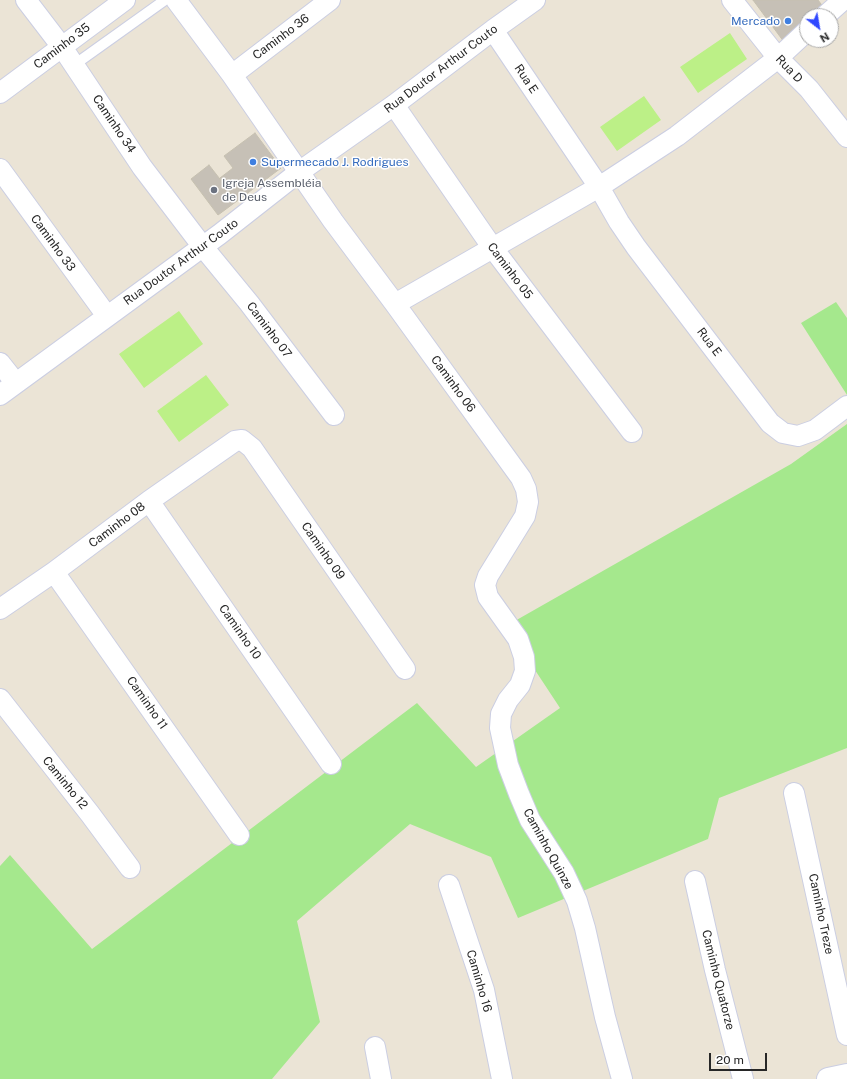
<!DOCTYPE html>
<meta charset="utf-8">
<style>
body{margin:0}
#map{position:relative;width:847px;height:1079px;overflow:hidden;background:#ebe4d6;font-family:"Public Sans",sans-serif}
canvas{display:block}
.north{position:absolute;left:799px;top:8px;width:40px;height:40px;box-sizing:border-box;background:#fff;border:1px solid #a9a9a9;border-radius:50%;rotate:149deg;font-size:11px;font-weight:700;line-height:16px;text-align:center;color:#272727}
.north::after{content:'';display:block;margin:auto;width:14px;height:18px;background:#2f47ff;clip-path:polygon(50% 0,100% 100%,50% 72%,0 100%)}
.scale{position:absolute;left:709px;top:1053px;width:58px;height:18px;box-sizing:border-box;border:2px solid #272727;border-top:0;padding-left:5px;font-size:12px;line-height:14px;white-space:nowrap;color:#272727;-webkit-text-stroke:3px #fff;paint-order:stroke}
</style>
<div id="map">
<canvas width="847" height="1079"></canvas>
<div class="north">N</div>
<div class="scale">20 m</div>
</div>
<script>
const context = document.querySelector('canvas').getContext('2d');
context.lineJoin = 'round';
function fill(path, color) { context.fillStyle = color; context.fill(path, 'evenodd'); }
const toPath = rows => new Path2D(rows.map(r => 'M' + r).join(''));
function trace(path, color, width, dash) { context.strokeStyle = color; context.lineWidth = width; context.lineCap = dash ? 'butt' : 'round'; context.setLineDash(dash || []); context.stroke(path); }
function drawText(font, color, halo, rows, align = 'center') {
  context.font = font + ' "Public Sans",sans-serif'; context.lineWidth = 3; context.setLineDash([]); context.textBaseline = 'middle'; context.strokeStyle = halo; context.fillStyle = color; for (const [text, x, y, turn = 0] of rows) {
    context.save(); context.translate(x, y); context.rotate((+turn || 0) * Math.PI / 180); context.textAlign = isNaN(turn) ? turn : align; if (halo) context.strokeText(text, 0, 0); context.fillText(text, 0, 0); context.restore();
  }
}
const green = toPath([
 [836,302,847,318,847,395,801,323],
 [847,424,847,748,719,798,708,839,518,918,491,857,410,824,297,921,320,1022,272,1079,0,1079,0,866,10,855,92,949,417,703,476,767,560,708,506,626,791,464]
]);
const pitch = toPath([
 [730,33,747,59,698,93,680,67],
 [644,96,661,120,617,151,600,127],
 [179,311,203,344,144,388,119,354],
 [206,375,229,405,179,442,157,411]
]);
const building = toPath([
 [753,0,818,0,827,12,821,16,807,16,807,26,784,42,753,0],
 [255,133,281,168,237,201,220,178,233,168,224,156,255,133],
 [209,165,237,201,218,215,191,179,209,165]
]);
const lane = toPath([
 [74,65,165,0]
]);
const street = toPath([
 [26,0,62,47,142,167,203,247,249,303,334,415],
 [176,0,232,75,333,221,395,304,521,478,526,489,528,502,525,516,488,576,485,585,488,597,518,639,524,657,525,671,520,685,508,700,501,714,500,728,508,765,519,794,530,820,564,873,577,901,585,928,605,1017,622,1079],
 [732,0,778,58,809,89,847,137],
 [825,16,843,0],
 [493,30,599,187,619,222,636,247,770,423,783,433,798,436,815,430,847,406],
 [232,75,330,0],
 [0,93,125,0],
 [394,105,492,247,632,432],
 [0,169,107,316],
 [395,304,599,187,677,136,778,58,807,31],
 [0,363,15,382],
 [0,395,220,234,299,172,394,105,493,30,535,0],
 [149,501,331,764],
 [54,572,239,835],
 [0,609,54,572,149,501,235,441,242,440,252,448,405,669],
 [0,699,90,814,130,868],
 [794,793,847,1035],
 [695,881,715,970,743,1079],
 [449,885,484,990,502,1079],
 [375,1047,381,1079]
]);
const secondary = toPath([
 [828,1079,847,1075]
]);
const markers = [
 [788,21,4,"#3f7fe0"],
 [253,162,4,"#3f7fe0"],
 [214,190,4,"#6b7280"]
];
const shopNames = [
 ["Mercado",780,21],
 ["Supermecado J. Rodrigues",261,162,"left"]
];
const streetNames = [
 ["Caminho 36",281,37,-37],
 ["Caminho 35",62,46,-37],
 ["Rua Doutor Arthur Couto",441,69,-37],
 ["Rua D",789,69,46],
 ["Rua E",526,79,56],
 ["Caminho 34",114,124,56],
 ["Caminho 33",53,243,54],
 ["Rua Doutor Arthur Couto",181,262,-36],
 ["Caminho 05",510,271,53],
 ["Caminho 07",269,330,53],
 ["Rua E",709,342,53],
 ["Caminho 06",453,384,54],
 ["Caminho 08",117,525,-37],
 ["Caminho 09",323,551,55],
 ["Caminho 10",240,632,55],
 ["Caminho 11",147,703,55],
 ["Caminho 12",65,783,51],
 ["Caminho Quinze",548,849,61],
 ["Caminho Treze",821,914,78],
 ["Caminho Quatorze",718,980,76],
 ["Caminho 16",479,981,74]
];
const worshipNames = [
 ["Igreja Assembléia",222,183],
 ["de Deus",222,197]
];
fill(green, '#a5e88d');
fill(pitch, '#bcf087');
fill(building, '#c6c0b6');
trace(building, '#c6c0b0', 1);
trace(lane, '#cbcee2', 12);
trace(street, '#cbcee2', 22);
trace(secondary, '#cbcee2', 24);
trace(lane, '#fff', 10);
trace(street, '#fff', 20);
trace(secondary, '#fff', 22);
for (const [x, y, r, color] of markers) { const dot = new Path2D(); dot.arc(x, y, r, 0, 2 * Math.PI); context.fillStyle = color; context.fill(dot); trace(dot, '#fff', 1.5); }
drawText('12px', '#366cbe', '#fff', shopNames, 'right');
drawText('12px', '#272727', '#fff', streetNames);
drawText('12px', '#5b616d', '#fff', worshipNames, 'left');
</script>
